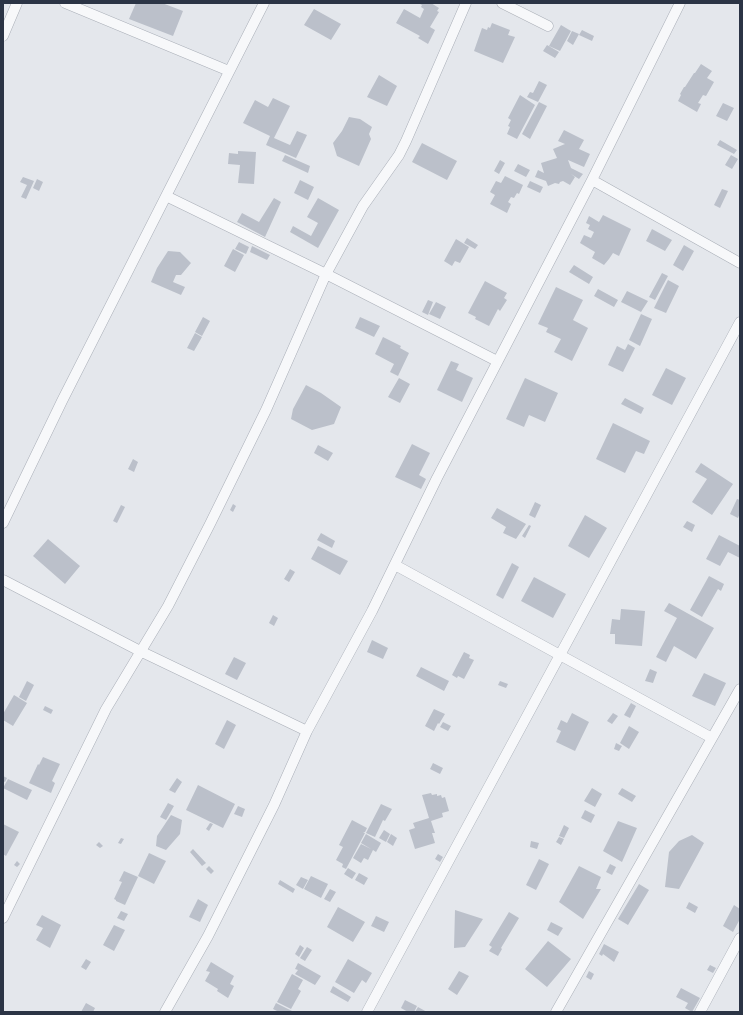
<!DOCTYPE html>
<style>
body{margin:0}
#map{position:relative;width:743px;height:1015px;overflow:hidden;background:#e4e7ec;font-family:"IBM Plex Sans",sans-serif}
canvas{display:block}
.frame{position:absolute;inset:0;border:4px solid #2b3445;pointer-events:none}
</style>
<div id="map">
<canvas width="743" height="1015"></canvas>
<div class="frame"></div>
</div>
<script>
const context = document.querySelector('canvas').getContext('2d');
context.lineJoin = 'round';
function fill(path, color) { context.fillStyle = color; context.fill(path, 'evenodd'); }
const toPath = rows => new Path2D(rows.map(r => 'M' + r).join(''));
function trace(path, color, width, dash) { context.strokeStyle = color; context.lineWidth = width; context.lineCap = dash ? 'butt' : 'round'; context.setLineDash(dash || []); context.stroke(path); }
const building = toPath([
 [136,3,162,3,183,11,173,36,129,19],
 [418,3,431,3,439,8,437,11,439,12,430,27,435,30,428,44,418,38,420,36,396,23,404,9,420,18,424,9,421,7,422,5],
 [314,9,341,24,331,40,304,25],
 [492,23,510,30,508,35,515,37,503,63,474,51,482,28,487,30,488,27,490,28],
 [561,25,571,31,560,51,549,46],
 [582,30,594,36,592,41,579,35],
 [572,31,579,34,573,45,567,41],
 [547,45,559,52,555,58,543,51],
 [701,64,712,71,707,78,714,82,706,96,703,95,698,103,701,104,697,112,678,101,681,95,680,94,684,87,685,87,694,73,695,73],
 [379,75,397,86,387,106,367,97],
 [539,81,547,85,538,102,527,97,530,92,533,93],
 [520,95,535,105,517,139,507,134,510,127,508,126,511,120,508,118],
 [273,98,290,106,274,138,290,145,297,131,307,135,296,158,266,145,270,136,243,123,255,100,268,107],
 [539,102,547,106,530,139,522,134],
 [723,103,734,108,727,121,716,116],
 [349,117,360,119,372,127,369,134,371,139,359,166,337,156,333,143,342,131],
 [564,130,584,140,579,149,590,154,584,167,568,160,571,168,583,174,579,179,571,174,575,177,570,185,563,181,560,182,559,184,555,183,548,186,546,181,535,177,538,170,544,173,541,163,557,158,553,149,565,144,558,141],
 [720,140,737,150,734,154,717,145],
 [422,143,457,161,447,180,412,162],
 [238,151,256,152,254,184,238,183,240,165,228,164,229,153,238,154],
 [285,155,310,166,308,173,282,161],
 [731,155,738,159,732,169,725,165],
 [500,160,505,163,499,174,494,171],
 [518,164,530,170,526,177,514,171],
 [505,176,523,185,519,194,517,193,514,198,511,197,508,202,511,204,507,213,490,204,495,195,490,192,496,181,501,183],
 [23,177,34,181,26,199,21,197,27,185,20,182],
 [37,179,43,182,39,191,33,188],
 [300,180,314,187,308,200,294,193],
 [530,181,543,187,540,193,527,187],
 [722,189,728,191,720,208,714,205],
 [274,198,281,202,265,237,237,222,242,213,259,222],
 [318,198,339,210,318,248,290,232,293,226,311,236,318,223,307,217],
 [603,215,631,229,619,256,613,253,609,259,604,265,592,258,595,252,580,243,584,235,591,238,594,232,588,229,590,225,586,223,589,216,599,222],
 [652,229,672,240,665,251,646,241],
 [467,238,478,245,475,249,464,243],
 [456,239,469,247,460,263,455,261,452,266,444,261],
 [239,242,249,247,246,254,235,249],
 [684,245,694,251,683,271,673,265],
 [252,246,270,255,267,260,250,252],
 [233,249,244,255,235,272,224,266],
 [168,251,180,252,191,263,181,275,176,275,173,282,185,287,181,295,151,282,157,268],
 [574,265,593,277,589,284,569,272],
 [662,273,668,276,655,300,649,297],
 [668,280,679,286,666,313,654,308],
 [485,281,507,293,504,298,507,300,500,311,498,309,489,326,475,319,476,317,468,313],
 [556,287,583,300,573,320,588,328,572,361,554,352,561,339,546,332,548,328,538,324],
 [598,289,618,300,614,307,594,296],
 [627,291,648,301,641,312,621,302],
 [428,300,433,302,428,315,422,312],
 [436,302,446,307,440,319,429,314],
 [641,314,652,319,640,346,629,340],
 [203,317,210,321,202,336,195,332],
 [360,317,380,326,374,337,355,328],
 [195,333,202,337,194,351,187,348],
 [383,337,401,346,400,348,409,353,398,376,390,372,394,364,375,354],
 [628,344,635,348,623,372,608,365,617,346,625,350],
 [451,361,459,364,456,370,473,378,462,402,437,390],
 [666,368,686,378,672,405,652,395],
 [399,378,410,384,400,403,388,397],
 [525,378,558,393,545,422,529,415,524,427,506,419],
 [306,385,321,393,341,407,334,424,312,430,291,419,293,409],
 [625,398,644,408,641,414,621,404],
 [613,423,650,441,644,454,636,451,625,473,596,459],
 [412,444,430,453,419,475,426,479,421,489,395,477],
 [318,445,333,453,328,461,314,453],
 [133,459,138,462,134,472,128,469],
 [701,463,733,484,712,515,692,502,707,479,695,472],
 [737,499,740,500,740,513,738,518,730,514],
 [535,502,541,505,535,518,529,515],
 [233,504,236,506,233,512,230,510],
 [121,505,125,507,117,523,113,521],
 [497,508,526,524,516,539,503,533,506,527,491,518],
 [585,515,607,528,589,558,568,546],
 [687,521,695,525,692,532,683,527],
 [529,525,531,526,525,538,522,536],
 [321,533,335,541,332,548,317,540],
 [719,535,740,546,740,558,728,552,720,566,706,559],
 [48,539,80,566,65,584,33,556],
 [318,546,348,561,340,575,311,559],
 [512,563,519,567,503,599,496,595],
 [290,569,295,572,289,582,284,579],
 [709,576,724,584,721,591,718,589,702,617,690,610],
 [534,577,566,594,553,618,521,601],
 [669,603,714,628,696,659,674,646,666,662,656,657,677,618,664,611],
 [621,609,645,611,642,646,615,644,615,634,610,634,612,619,620,620],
 [273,615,278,618,274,626,269,623],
 [372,640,388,648,383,659,367,652],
 [464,652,470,655,469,658,474,660,464,679,458,676,457,678,452,675],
 [234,657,246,663,237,680,225,674],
 [421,667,449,681,444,691,416,676],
 [650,669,657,672,653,683,645,681],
 [704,673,726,683,715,706,692,696],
 [27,681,34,685,26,701,19,697],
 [500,681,508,684,506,688,498,685],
 [14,695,27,703,13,726,3,720,3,714],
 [631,703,636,706,630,718,624,715],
 [45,706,53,710,51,714,43,710],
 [434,709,445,714,439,724,438,723,434,731,425,726],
 [572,713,589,722,575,751,556,742,561,731,557,729,561,720,567,723],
 [613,713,618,716,612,724,607,721],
 [227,720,236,725,224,749,215,744],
 [443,722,451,726,448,731,440,727],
 [629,726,639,732,629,749,620,743],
 [616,743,622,746,619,751,614,749],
 [43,757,60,764,52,781,55,783,51,793,29,783,38,764,39,765],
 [433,763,443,768,440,774,430,769],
 [3,776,7,778,5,782,3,781],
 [177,778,182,782,175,793,169,790],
 [8,779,32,790,27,800,3,788],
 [198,785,235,804,223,828,186,810],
 [592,788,602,794,595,807,584,801],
 [622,788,636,796,632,802,618,794],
 [431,793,432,795,437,794,437,796,441,795,442,798,445,797,449,811,442,813,443,817,431,821,435,833,432,833,435,843,415,849,409,830,415,828,413,823,429,818,422,795],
 [168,803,174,806,166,820,160,817],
 [381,804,392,809,385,821,383,820,375,837,366,833],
 [238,806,245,809,242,817,234,814],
 [585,810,595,815,591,823,581,818],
 [171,815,182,820,180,834,166,850,156,846,157,836],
 [352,820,367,828,365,832,363,832,365,833,346,869,342,867,343,864,336,860,343,847,339,845],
 [618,821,637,828,622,862,603,851],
 [210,823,213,824,209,831,206,829],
 [3,824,19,832,6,856,3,854],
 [564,825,569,828,564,838,559,836],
 [384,830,390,834,386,842,379,838],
 [366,834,381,843,376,852,373,850,368,860,364,858,361,863,353,858,361,844,371,849,361,843],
 [391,834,397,838,393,846,387,842],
 [692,835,704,843,679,889,665,887,669,852,679,841],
 [559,837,564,839,561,845,556,842],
 [121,838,124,839,121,844,118,843],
 [531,841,539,843,537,849,530,847],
 [99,842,103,846,100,848,96,845],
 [193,849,206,863,202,866,190,852],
 [149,853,166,861,154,884,138,876],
 [438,854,443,857,440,862,435,859],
 [539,859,549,864,536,890,526,885],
 [17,861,20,864,17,867,14,865],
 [610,864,616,867,612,875,606,872],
 [209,866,214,871,211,874,206,869],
 [579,866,601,877,596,889,601,889,583,919,559,902],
 [348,868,356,873,352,879,344,874],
 [124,871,138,877,125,905,116,901,116,900,114,899,122,882,119,881],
 [359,873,368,878,364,885,355,880],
 [311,876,328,884,321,898,304,889],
 [301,877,308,880,303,889,296,885],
 [280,880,295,889,293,893,278,884],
 [639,884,649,890,628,925,618,919],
 [330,889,336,892,330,902,324,899],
 [198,899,208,905,200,922,189,917],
 [689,902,698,907,695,913,686,908],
 [734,905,740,909,740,919,733,932,723,926],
 [338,907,365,922,353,942,327,927],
 [455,910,483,919,465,947,454,948],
 [121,911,128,914,124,921,117,918],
 [509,912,519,918,501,948,502,949,498,956,489,951,492,947,489,945],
 [42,915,61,925,50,948,36,940,43,928,36,925],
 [376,916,389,922,384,932,371,926],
 [551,922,563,928,558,936,547,930],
 [114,925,125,930,114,951,103,945],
 [548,941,571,959,547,987,525,969],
 [604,944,619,952,614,962,603,954,602,956,599,954],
 [300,945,304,948,299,957,295,954],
 [307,947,312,950,305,961,300,958],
 [86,959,91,962,86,970,81,967],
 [348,959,372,973,366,983,362,980,354,993,335,982],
 [211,962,234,976,230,984,234,986,228,998,217,991,218,989,205,981,210,972,206,971],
 [298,963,321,976,315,985,295,974,298,970,295,969],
 [710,965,716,968,713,973,707,970],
 [459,971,469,976,457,995,448,989],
 [589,971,594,974,591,980,586,977],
 [292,974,303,980,298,989,301,991,291,1009,277,1002],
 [333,986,351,997,348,1002,330,992],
 [681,988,700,998,692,1012,685,1008,688,1003,676,997],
 [405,1000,417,1006,414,1012,408,1012,401,1008],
 [86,1003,95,1008,93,1012,81,1012],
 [276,1003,294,1012,279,1012,273,1009],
 [418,1007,427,1012,415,1012]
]);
const street = toPath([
 [65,3,229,71],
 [502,3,548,26],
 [3,36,17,3],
 [592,180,740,263],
 [166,196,326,274,497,361],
 [3,523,62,401,264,3],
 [395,565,712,738],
 [3,580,140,651,307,731],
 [3,918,106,709,168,606,210,524,266,410,326,274,363,206,399,155,406,141,466,3],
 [165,1012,208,936,274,805,307,731,372,611,437,478,592,180,680,3],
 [367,1012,740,322],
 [556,1012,740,689],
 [700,1012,740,938]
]);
fill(building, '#bbc0ca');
trace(street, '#a9aeb7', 11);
trace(street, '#f7f8fa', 10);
</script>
